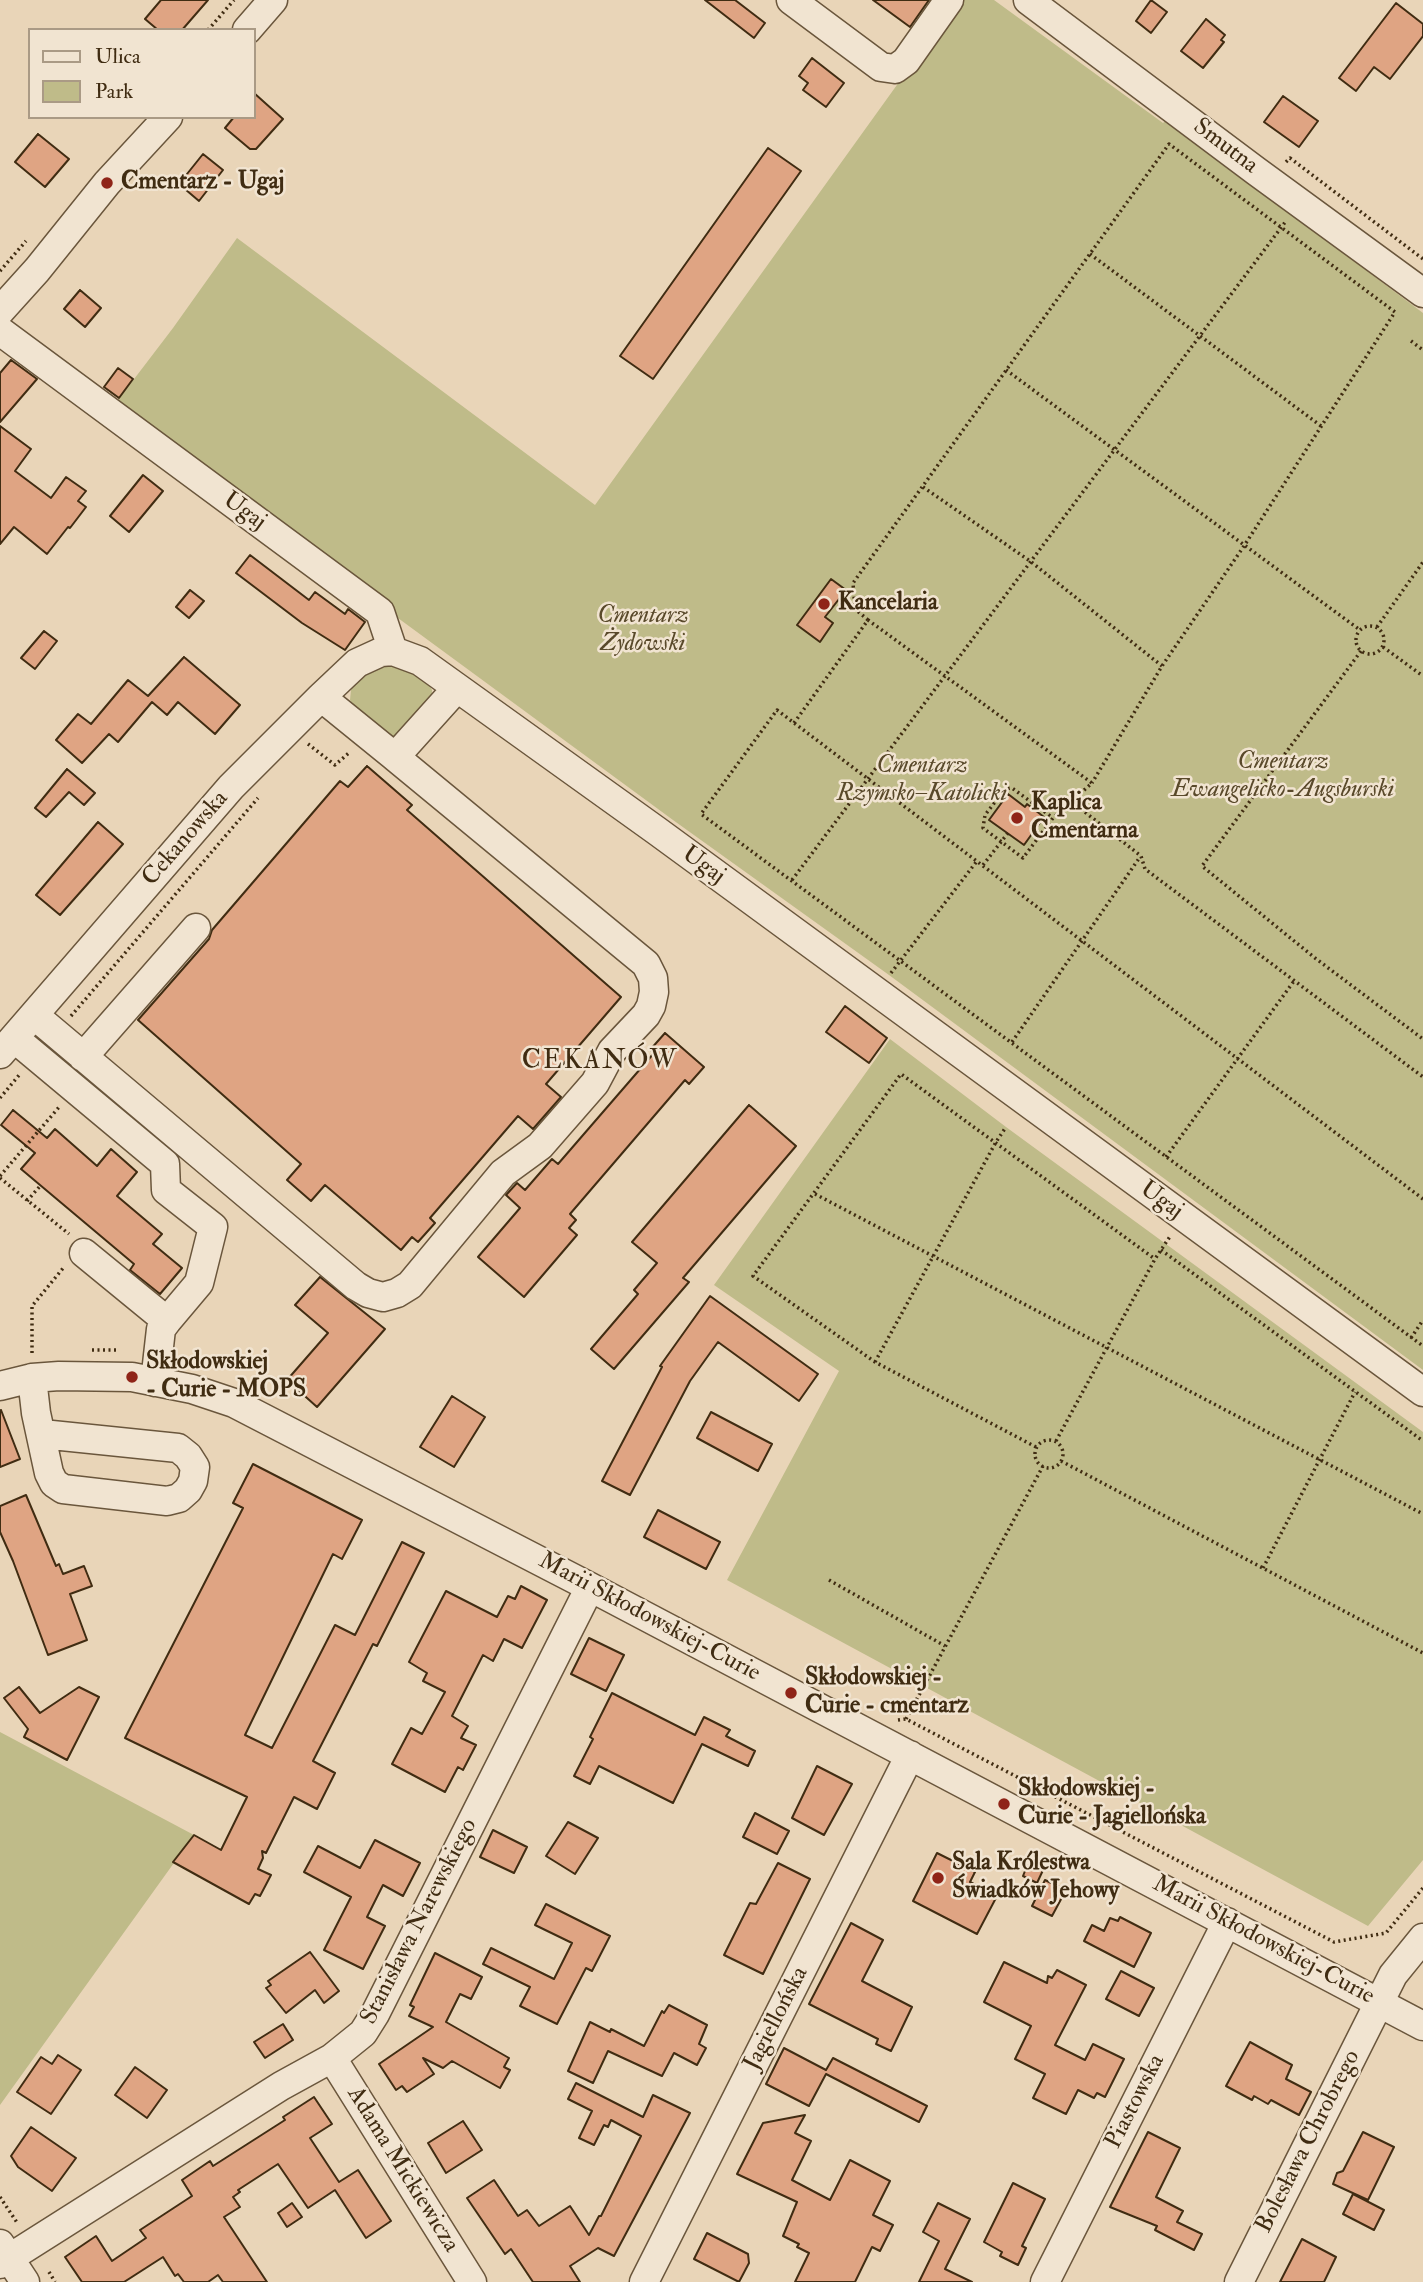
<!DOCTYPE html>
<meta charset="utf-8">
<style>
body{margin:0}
#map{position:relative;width:1423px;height:2282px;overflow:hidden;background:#e9d5b8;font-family:"IM FELL Double Pica",serif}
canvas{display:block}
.legend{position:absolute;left:28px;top:28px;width:228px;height:91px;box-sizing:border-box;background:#f1e4d1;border:2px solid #aa9a85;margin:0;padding:9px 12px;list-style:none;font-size:21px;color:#402c12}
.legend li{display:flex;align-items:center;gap:14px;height:35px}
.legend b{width:35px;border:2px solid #aa9a85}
</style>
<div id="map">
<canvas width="1423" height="2282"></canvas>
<ul class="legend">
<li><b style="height:9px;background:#f1e4d1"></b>Ulica</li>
<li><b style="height:19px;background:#bfbb89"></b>Park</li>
</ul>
</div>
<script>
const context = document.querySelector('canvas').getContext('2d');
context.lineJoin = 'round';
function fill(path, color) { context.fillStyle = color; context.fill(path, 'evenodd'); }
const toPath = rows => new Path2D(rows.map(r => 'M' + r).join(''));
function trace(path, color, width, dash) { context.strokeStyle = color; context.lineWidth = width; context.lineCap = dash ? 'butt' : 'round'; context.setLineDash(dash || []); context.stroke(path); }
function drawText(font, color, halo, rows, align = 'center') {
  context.font = font + ' "IM FELL Double Pica",serif'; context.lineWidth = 5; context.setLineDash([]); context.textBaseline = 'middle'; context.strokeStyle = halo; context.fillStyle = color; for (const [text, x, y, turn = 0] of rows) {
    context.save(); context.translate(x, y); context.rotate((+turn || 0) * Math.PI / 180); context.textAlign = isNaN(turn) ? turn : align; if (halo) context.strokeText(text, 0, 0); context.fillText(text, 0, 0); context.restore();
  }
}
const green = toPath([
 [958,0,994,0,1163,123,1166,120,1423,313,1423,1370,889,975,673,820,112,408,173,328,237,238,595,505],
 [399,664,427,681,432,690,432,698,394,739,354,709,350,700,351,690,355,682,374,665],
 [890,1039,1006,1127,1423,1432,1423,1860,1368,1926,727,1580,839,1371,714,1285],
 [0,1732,194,1835,0,2105]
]);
const building = toPath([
 [161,0,208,0,182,30,158,30,145,19,161,0],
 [705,0,735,0,765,23,754,38,705,0],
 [873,0,929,0,910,27,873,0],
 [1151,0,1167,12,1151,33,1136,21,1151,0],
 [1396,3,1423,24,1423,36,1390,79,1374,67,1356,91,1339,78,1396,3],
 [1206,19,1225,35,1221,40,1224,42,1203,68,1181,51,1206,19],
 [812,58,844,83,826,107,803,90,808,83,799,76,812,58],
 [254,93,283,119,256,149,250,149,225,128,234,117,254,117,254,93],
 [1283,96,1318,121,1299,147,1264,122,1283,96],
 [38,134,69,159,45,187,15,162,38,134],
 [768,148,801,171,653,379,620,356,768,148],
 [203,154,223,170,199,201,179,184,203,154],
 [80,290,101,308,85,327,64,309,80,290],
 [11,360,37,379,0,422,0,373,11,360],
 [118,368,133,379,119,398,104,387,118,368],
 [0,426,31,449,15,471,51,498,66,477,86,491,78,501,86,507,70,528,68,527,47,554,14,527,0,544,0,426],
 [143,475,163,491,129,532,110,516,143,475],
 [250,555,309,600,315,592,345,614,348,609,365,622,345,650,302,623,236,573,250,555],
 [831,579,846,590,825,617,833,623,820,642,797,625,831,579],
 [190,590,204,601,189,618,176,607,190,590],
 [44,631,57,641,35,669,21,658,44,631],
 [184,657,240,705,215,734,178,702,167,715,152,702,118,742,109,734,82,763,56,740,78,714,91,724,128,680,148,696,184,657],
 [367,766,412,805,407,810,621,997,546,1084,561,1097,533,1129,518,1116,430,1218,435,1223,418,1242,412,1237,401,1250,325,1185,311,1201,287,1180,301,1164,138,1020,209,939,212,930,340,781,348,787,367,766],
 [67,769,95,793,84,805,69,792,46,817,35,808,67,769],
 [1008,794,1025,807,1027,804,1044,817,1024,845,989,820,1008,794],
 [98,822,123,844,60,915,36,895,98,822],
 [845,1006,887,1038,869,1063,826,1032,845,1006],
 [665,1033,704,1067,689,1084,685,1080,570,1214,576,1220,569,1228,577,1235,524,1297,478,1257,520,1208,506,1195,517,1183,525,1190,552,1159,558,1164,654,1053,650,1050,665,1033],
 [749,1105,796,1146,683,1278,689,1282,614,1369,591,1349,638,1294,634,1290,657,1263,632,1242,749,1105],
 [13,1110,47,1138,55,1129,97,1166,111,1149,137,1172,117,1196,162,1234,153,1244,182,1268,160,1294,130,1270,134,1264,21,1169,35,1153,1,1125,13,1110],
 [320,1277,385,1329,317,1407,287,1380,328,1333,295,1305,320,1277],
 [710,1296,818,1374,799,1401,718,1342,690,1381,630,1495,602,1481,662,1367,660,1366,710,1296],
 [452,1396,485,1417,454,1467,420,1447,452,1396],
 [1,1410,20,1459,0,1467,0,1411,1,1410],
 [711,1412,772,1444,758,1471,697,1438,711,1412],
 [253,1464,362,1520,342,1559,333,1554,245,1735,272,1748,335,1625,355,1635,402,1542,424,1553,377,1646,373,1644,313,1761,335,1773,317,1809,294,1797,266,1853,262,1851,263,1858,258,1869,271,1875,260,1896,255,1894,249,1904,173,1862,194,1835,221,1850,247,1797,125,1738,243,1508,233,1503,253,1464],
 [26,1495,56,1566,59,1564,63,1574,84,1566,92,1586,70,1594,87,1640,48,1655,13,1561,0,1532,0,1506,26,1495],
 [658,1510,720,1542,706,1569,644,1537,658,1510],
 [521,1586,547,1600,522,1648,504,1639,493,1661,483,1655,452,1716,468,1726,461,1738,476,1745,463,1770,458,1767,445,1792,392,1764,411,1728,422,1734,445,1692,423,1681,427,1673,409,1662,446,1591,497,1617,508,1596,515,1599,521,1586],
 [589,1638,624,1655,606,1691,571,1674,589,1638],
 [19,1687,40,1713,79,1687,99,1697,67,1760,24,1737,28,1729,4,1698,19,1687],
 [612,1693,695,1735,704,1717,730,1730,726,1736,755,1751,748,1766,702,1744,673,1803,599,1766,590,1784,574,1776,593,1739,590,1737,612,1693],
 [817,1766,852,1784,824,1835,792,1818,817,1766],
 [755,1813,789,1831,777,1854,743,1837,755,1813],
 [568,1822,598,1838,575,1874,546,1856,568,1822],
 [493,1830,527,1847,514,1873,480,1857,493,1830],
 [375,1840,420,1863,403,1896,383,1885,367,1917,385,1926,363,1969,324,1950,351,1897,304,1872,318,1846,360,1868,375,1840],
 [937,1853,975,1872,970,1882,997,1896,977,1934,913,1901,937,1853],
 [1029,1861,1044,1868,1037,1883,1023,1876,1029,1861],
 [778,1863,810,1879,763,1974,724,1955,750,1903,756,1904,778,1863],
 [1045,1880,1066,1890,1052,1916,1032,1906,1045,1880],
 [546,1904,610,1936,592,1971,586,1968,557,2024,520,2006,530,1987,483,1964,491,1948,554,1979,572,1943,535,1925,546,1904],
 [1120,1917,1151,1933,1134,1967,1084,1941,1092,1925,1104,1931,1110,1918,1118,1921,1120,1917],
 [851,1923,883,1940,862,1981,912,2007,891,2051,876,2044,878,2039,809,2004,851,1923],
 [310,1952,339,1991,324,2003,315,1990,286,2013,266,1988,271,1985,268,1981,310,1952],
 [435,1953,482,1977,471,1999,460,1994,446,2022,509,2058,504,2067,510,2070,500,2088,452,2061,443,2068,423,2058,434,2074,407,2092,402,2086,396,2090,379,2064,433,2027,409,2016,414,2007,410,2005,435,1953],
 [1004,1962,1047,1983,1048,1976,1052,1978,1057,1970,1086,1985,1055,2045,1085,2060,1093,2044,1124,2059,1105,2097,1097,2093,1094,2098,1078,2090,1066,2114,1033,2098,1045,2074,1015,2059,1031,2026,984,2002,1004,1962],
 [1121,1971,1154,1988,1139,2016,1106,1999,1121,1971],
 [669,2005,707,2025,699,2044,706,2048,697,2065,674,2053,662,2076,608,2051,593,2083,568,2071,590,2022,610,2032,611,2029,644,2046,662,2011,664,2013,669,2005],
 [283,2024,293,2040,265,2058,254,2042,283,2024],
 [1250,2042,1292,2065,1286,2079,1311,2092,1299,2115,1271,2100,1268,2104,1254,2096,1252,2100,1226,2086,1250,2042],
 [784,2048,826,2070,833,2058,927,2106,919,2122,826,2074,809,2106,766,2084,784,2048],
 [58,2055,81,2070,51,2114,17,2092,41,2057,52,2064,58,2055],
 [135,2067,167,2090,147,2118,115,2095,135,2067],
 [576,2083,643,2117,653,2095,690,2113,614,2256,598,2248,570,2266,580,2282,533,2282,511,2249,505,2254,467,2198,494,2180,518,2216,527,2210,539,2226,570,2206,589,2235,599,2216,601,2216,641,2136,611,2120,608,2127,604,2125,594,2145,579,2138,592,2111,568,2099,576,2083],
 [314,2097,332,2124,310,2138,339,2182,358,2170,391,2221,366,2238,335,2190,308,2208,278,2164,238,2190,240,2192,233,2197,240,2207,224,2217,267,2282,223,2282,218,2275,208,2282,184,2282,178,2274,175,2276,163,2257,124,2282,82,2282,65,2257,96,2236,112,2261,146,2238,140,2230,192,2196,182,2180,210,2161,213,2166,285,2120,283,2117,314,2097],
 [805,2115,795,2133,811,2141,792,2180,830,2200,850,2160,890,2181,873,2215,893,2225,880,2251,872,2247,855,2282,795,2282,809,2253,797,2247,799,2244,783,2236,797,2202,737,2174,763,2123,805,2115],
 [463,2121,482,2150,446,2173,428,2143,463,2121],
 [31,2127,76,2158,52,2191,18,2167,11,2156,31,2127],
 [1148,2132,1180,2148,1156,2197,1183,2211,1177,2222,1202,2234,1194,2250,1155,2230,1157,2226,1110,2207,1148,2132],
 [1363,2132,1394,2147,1368,2200,1333,2184,1337,2173,1343,2171,1363,2132],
 [1013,2183,1045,2199,1022,2246,1026,2248,1018,2265,1000,2256,1002,2252,984,2242,1013,2183],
 [1353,2194,1384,2210,1374,2230,1343,2214,1353,2194],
 [292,2203,302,2217,287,2227,278,2213,292,2203],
 [938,2203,970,2219,945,2269,972,2282,919,2282,939,2241,923,2232,938,2203],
 [707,2233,748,2254,749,2263,739,2282,694,2259,707,2233],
 [1302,2239,1336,2257,1324,2282,1280,2282,1302,2239]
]);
const path = toPath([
 [208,30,234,0],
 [1286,162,1290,158,1423,259],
 [1090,254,1321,426],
 [0,271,26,241],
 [1411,341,1423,350],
 [1006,370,1360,630],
 [923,487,1030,561,1162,666],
 [868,620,855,609,853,583,1169,144,1395,312,1244,546,1162,666,1092,783],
 '1356 640a14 14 0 1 1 28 0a14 14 0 1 1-28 0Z',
 [1377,627,1423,562],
 [1383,647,1423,676],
 [1361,651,1202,866,1315,958,1423,1039],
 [794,723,868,620,1092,783,1053,818,1023,858,983,828,985,815,1005,789,1012,788,1053,818],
 [308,744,335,765,350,752],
 [1072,802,1141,856,1145,869,1423,1077],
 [983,865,1008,833],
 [792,880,1286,221],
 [891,973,977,861],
 [71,1016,258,798],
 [1012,1042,1140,857],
 [0,1098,20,1074],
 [1166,1157,1294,981],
 [0,1176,60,1106],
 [0,1178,69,1234],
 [815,1194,1423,1514],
 [1423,1199,777,710,701,814,1423,1346],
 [27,1201,41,1185],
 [1161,1250,1423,1441],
 [1411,1338,1423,1320],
 [92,1350,116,1350],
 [32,1353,32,1306,64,1267],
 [875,1362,996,1142,1006,1127],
 '1035 1454a14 14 0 1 1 28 0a14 14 0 1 1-28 0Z',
 [1056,1441,1155,1259,1171,1235],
 [1036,1447,875,1362,753,1276,901,1074,1155,1259],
 [1061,1461,1423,1653],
 [1263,1568,1355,1392],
 [829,1580,945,1646],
 [906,1719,1043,1466],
 [898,1720,906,1719,1334,1942,1386,1933,1423,1888],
 [0,2197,18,2224],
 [49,2272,55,2282]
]);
const minor = toPath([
 [791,0,881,67,895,69,906,61,949,0],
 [1028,0,1256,171,1423,293],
 [247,30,273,0],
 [0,311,37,270,107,183,168,117],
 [0,331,380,612,393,651],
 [321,697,395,757,457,688],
 [34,1015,356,1286,368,1293,383,1297,397,1293,410,1285,503,1173,540,1146,595,1083,612,1051,646,1015,651,1006,654,992,653,978,646,964,395,757],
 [14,1038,165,1164,166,1190,213,1227,199,1283,167,1321,84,1253],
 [0,1054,231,787,321,697,357,663,381,652,393,651,420,661,657,831,1423,1392],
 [83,1057,196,928],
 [32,1378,36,1413,49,1473,54,1483,63,1489,167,1501,179,1498,188,1490,193,1481,195,1467,188,1456,178,1448,42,1434],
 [155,1382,161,1329,167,1321],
 [0,1386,32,1378,59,1376,132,1377,192,1389,234,1403,590,1587,1423,2026],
 [332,2058,472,2282],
 [0,2244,25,2282],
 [0,2264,281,2086,332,2058,363,2033,375,2014,590,1587],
 [644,2282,910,1755],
 [1045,2282,1227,1922],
 [1239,2282,1393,1975,1423,1938]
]);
const markers = [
 [107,183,7,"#8f2418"],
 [824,604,7,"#8f2418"],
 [1017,818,7,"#8f2418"],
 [132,1377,7,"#8f2418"],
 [791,1693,7,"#8f2418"],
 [1004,1804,7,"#8f2418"],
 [938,1878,7,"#8f2418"]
];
const streetNames = [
 ["Smutna",1225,147,37],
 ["Ugaj",244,512,36],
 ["Cekanowska",186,839,-49],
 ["Ugaj",703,866,36],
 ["Ugaj",1161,1201,36],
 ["Marii Skłodowskiej-Curie",649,1618,28],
 ["Stanisława Narewskiego",420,1922,-63],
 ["Marii Skłodowskiej-Curie",1263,1941,28],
 ["Jagiellońska",777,2019,-63],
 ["Piastowska",1136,2102,-63],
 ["Bolesława Chrobrego",1309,2142,-63],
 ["Adama Mickiewicza",402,2170,58]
];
const poiNames = [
 ["Cmentarz - Ugaj",121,183],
 ["Kancelaria",838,604],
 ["Kaplica",1031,804],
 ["Cmentarna",1031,832],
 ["Skłodowskiej",146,1363],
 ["- Curie - MOPS",146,1391],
 ["Skłodowskiej -",805,1679],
 ["Curie - cmentarz",805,1707],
 ["Skłodowskiej -",1018,1790],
 ["Curie - Jagiellońska",1018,1818],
 ["Sala Królestwa",952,1864],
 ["Świadków Jehowy",952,1892]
];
const parkNames = [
 ["Cmentarz",643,617],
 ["Żydowski",643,645],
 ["Cmentarz",1283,763],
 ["Ewangelicko-Augsburski",1283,791],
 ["Cmentarz",922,767],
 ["Rzymsko–Katolicki",922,795]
];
const neighbourhoodNames = [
 ["CEKANÓW",600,1062]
];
fill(green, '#bfbb89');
fill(building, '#dfa483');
trace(building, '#402c12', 2);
trace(minor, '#6a563c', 31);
trace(path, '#402c12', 3.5, [2, 3.5]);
trace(minor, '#f1e4d1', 28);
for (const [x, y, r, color] of markers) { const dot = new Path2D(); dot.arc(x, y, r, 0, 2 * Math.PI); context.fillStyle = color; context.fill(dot); trace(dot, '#f1e4d1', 2.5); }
drawText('24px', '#402c12', '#f1e4d1', streetNames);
drawText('bold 24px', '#402c12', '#f1e4d1', poiNames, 'left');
drawText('italic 24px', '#59492a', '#f1e4d1', parkNames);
context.letterSpacing = '2px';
drawText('26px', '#402c12', '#f1e4d1', neighbourhoodNames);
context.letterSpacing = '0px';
</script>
